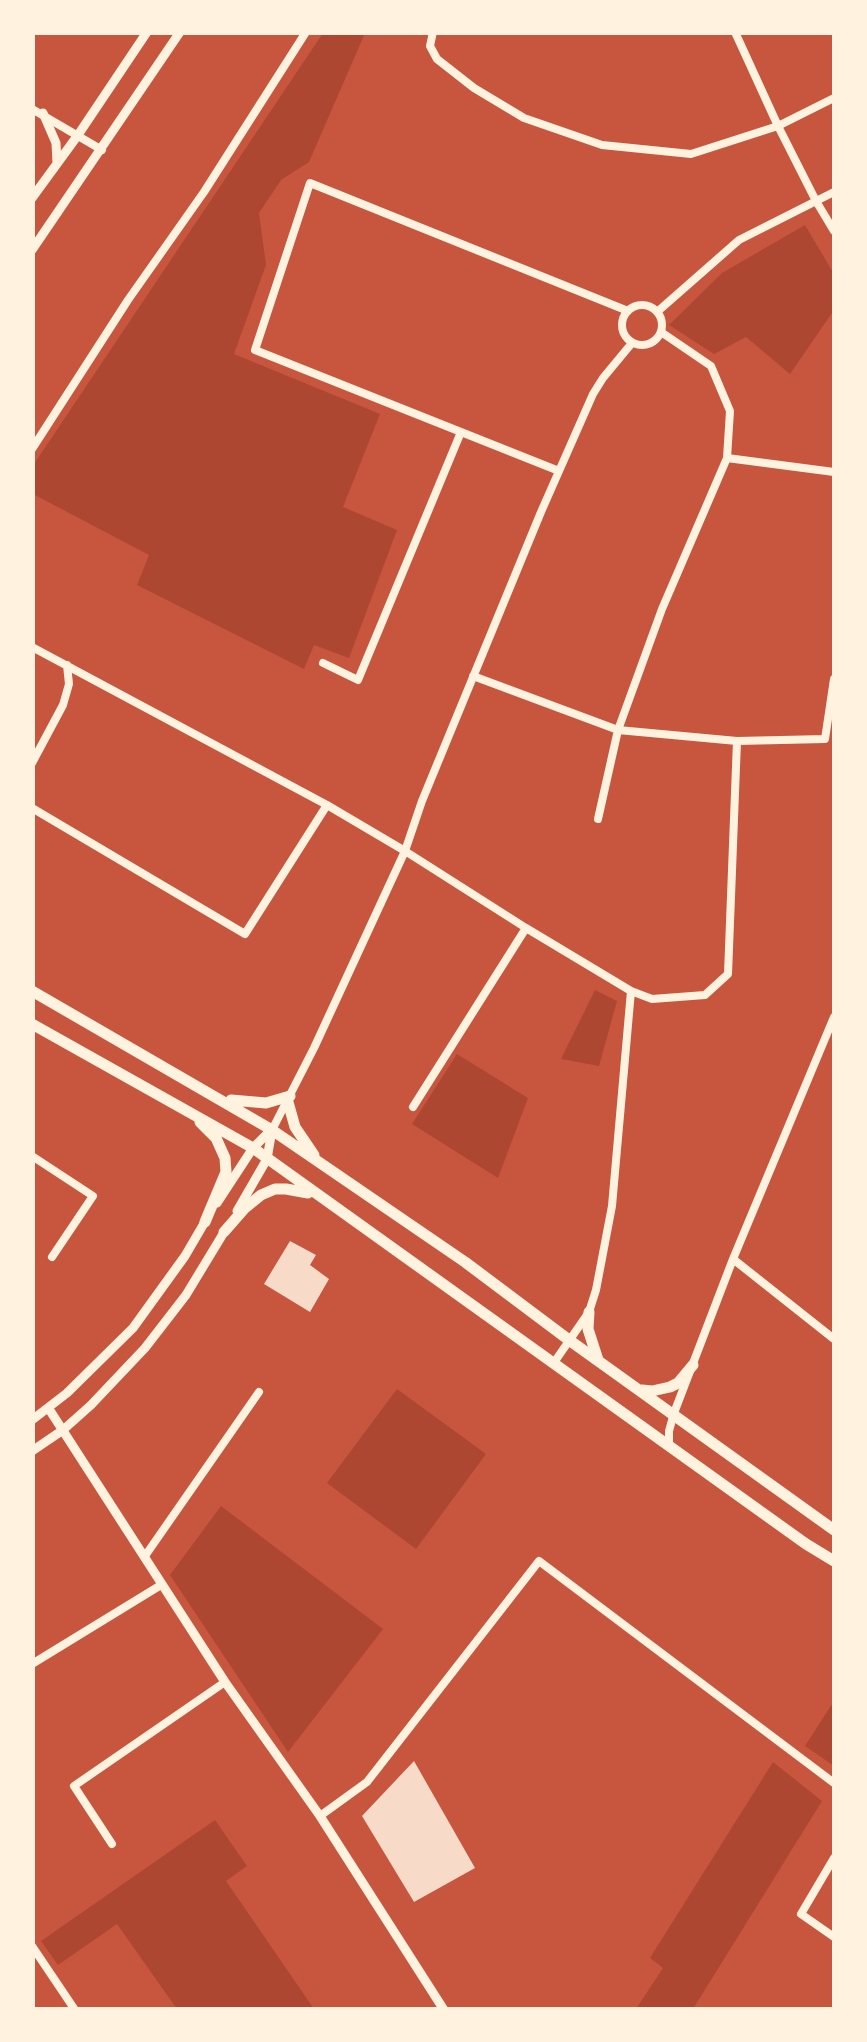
<!DOCTYPE html>
<style>
body{margin:0}
#map{position:relative;width:867px;height:2042px;overflow:hidden;background:#c8553d;font-family:Poppins,sans-serif}
canvas{display:block}
.frame{position:absolute;inset:0;border:35px solid #fff3e0;pointer-events:none}
</style>
<div id="map">
<canvas width="867" height="2042"></canvas>
<div class="frame"></div>
</div>
<script>
const context = document.querySelector('canvas').getContext('2d');
context.lineJoin = 'round';
function fill(path, color) { context.fillStyle = color; context.fill(path, 'evenodd'); }
const toPath = rows => new Path2D(rows.map(r => 'M' + r).join(''));
function trace(path, color, width, dash) { context.strokeStyle = color; context.lineWidth = width; context.lineCap = dash ? 'butt' : 'round'; context.setLineDash(dash || []); context.stroke(path); }
const green = toPath([
 [323,33,365,33,309,162,281,180,259,213,266,265,234,354,380,414,343,507,397,530,349,658,314,645,304,669,137,585,149,555,33,494,32,467],
 [805,225,834,274,834,310,790,374,746,337,714,354,669,325,722,273],
 [595,990,617,1001,599,1066,561,1059],
 [457,1054,528,1098,498,1178,412,1124],
 [397,1389,486,1454,416,1549,327,1483],
 [221,1506,383,1629,288,1752,170,1575],
 [834,1701,834,1766,805,1746],
 [773,1762,822,1801,693,2009,636,2009,663,1968,650,1958],
 [215,1820,247,1866,226,1881,314,2009,177,2009,117,1924,58,1965,41,1941]
]);
const building = toPath([
 [290,1241,316,1255,310,1265,329,1279,310,1312,264,1284],
 [414,1761,475,1868,414,1902,362,1816]
]);
const minor = toPath([
 [433,32,430,46,437,59,474,88,524,118,602,145,691,154,778,126,834,98],
 [735,32,778,126,816,201,834,231],
 [32,109,102,150],
 '622 325a20 20 0 1 1 40 0a20 20 0 1 1-40 0Z',
 [657,312,739,240,834,192],
 [32,449,128,300,204,192,306,32],
 [727,458,834,472],
 [559,471,255,350,310,183,628,311],
 [32,647,327,805,405,851,526,928,631,991,652,999,705,995,728,974,737,741],
 [323,663,358,680,461,432],
 [473,676,618,730,737,741,825,739,834,679],
 [32,763,63,705,69,684,67,665],
 [32,808,245,934,327,805],
 [598,819,618,730,662,609,727,458,730,411,711,366,661,332],
 [413,1107,526,928],
 [272,1130,314,1048,405,851,422,801,541,512,593,394,603,378,632,343],
 [32,1156,93,1196,52,1257],
 [733,1259,834,1339],
 [553,1364,589,1312,596,1290,612,1206,631,991],
 [669,1445,669,1431,674,1413,733,1259,834,1017],
 [145,1556,259,1392],
 [32,1664,161,1585],
 [320,1816,367,1782,539,1561,834,1783],
 [112,1844,74,1786,225,1682],
 [834,1858,801,1914,834,1937],
 [32,1946,75,2010]
]);
const tertiary = toPath([
 [43,113,56,143,57,163],
 [32,198,78,135,147,32],
 [32,250,180,32],
 [217,1203,253,1148,270,1131],
 [237,1211,267,1159,272,1130],
 [49,1409,225,1682,320,1816,444,2010],
 [32,1420,67,1393,133,1328,185,1256,206,1220],
 [32,1451,63,1430,91,1405,145,1348,186,1295,226,1229]
]);
const primary = toPath([
 [32,991,272,1130,465,1262,569,1340,834,1530],
 [32,1024,253,1148,806,1544,834,1561],
 [231,1100,266,1103,290,1096],
 [288,1102,295,1127,314,1155],
 [200,1122,216,1138,225,1158,226,1172,205,1222],
 [224,1232,245,1208,261,1195,275,1189,286,1189,308,1193],
 [589,1312,588,1329,598,1360],
 [642,1390,652,1391,670,1387,678,1383,693,1365]
]);
fill(green, '#ae4732');
fill(building, '#f7dbc8');
trace(minor, '#fff3e0', 8);
trace(tertiary, '#fff3e0', 9);
trace(primary, '#fff3e0', 11);
</script>
